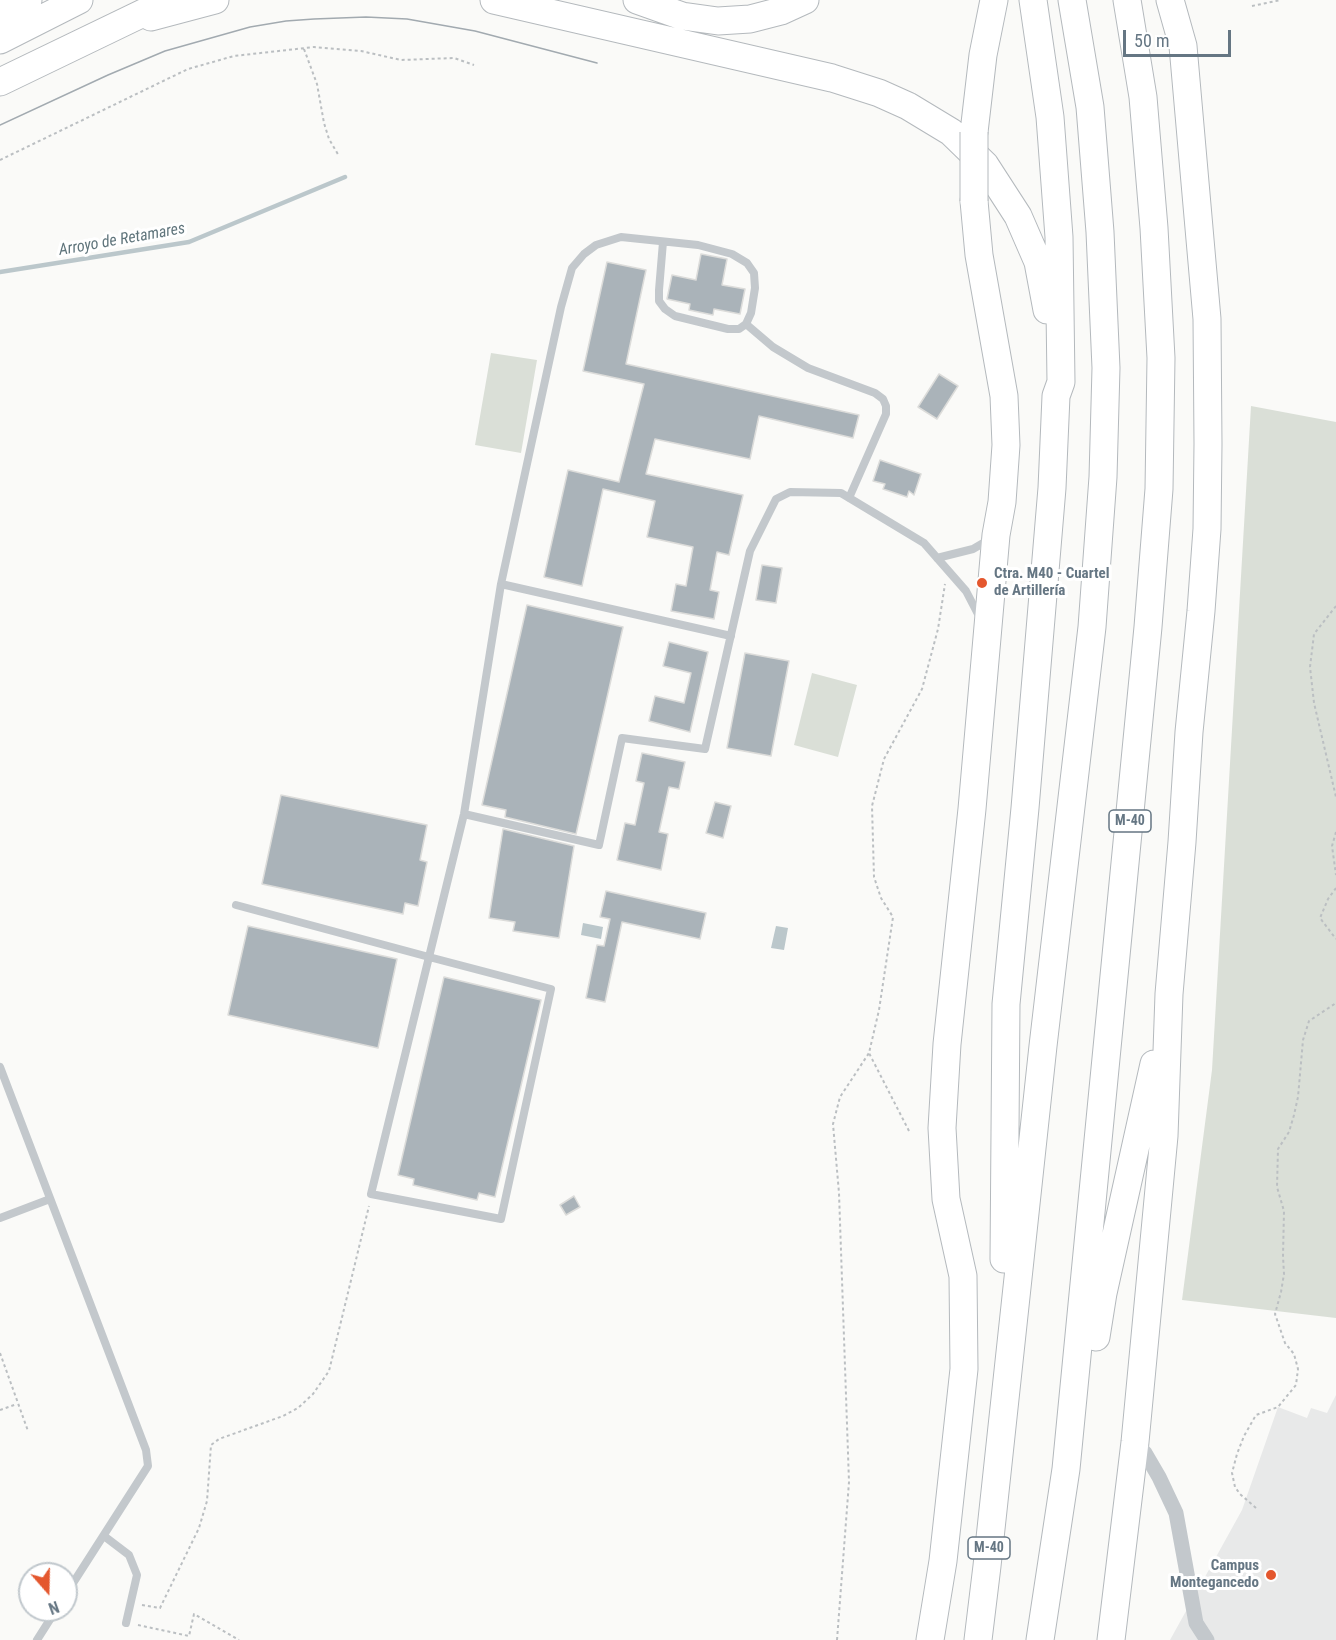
<!DOCTYPE html>
<meta charset="utf-8">
<style>
body{margin:0}
#map{position:relative;width:1336px;height:1640px;overflow:hidden;background:#fafaf8;font-family:"Roboto Condensed",sans-serif}
canvas{display:block}
.north{position:absolute;left:18px;top:1562px;width:60px;height:60px;box-sizing:border-box;background:#fff;border:2px solid #c1c8cd;border-radius:50%;rotate:160deg;font-size:16px;font-weight:700;line-height:24px;text-align:center;color:#657683}
.north::after{content:'';display:block;margin:auto;width:21px;height:27px;background:#e4572e;clip-path:polygon(50% 0,100% 100%,50% 72%,0 100%)}
.scale{position:absolute;left:1123px;top:30px;width:108px;height:27px;box-sizing:border-box;border:3px solid #657683;border-top:0;padding-left:8px;font-size:18px;line-height:21px;white-space:nowrap;color:#657683;-webkit-text-stroke:4px #fff;paint-order:stroke}
</style>
<div id="map">
<canvas width="1336" height="1640"></canvas>
<div class="north">N</div>
<div class="scale">50 m</div>
</div>
<script>
const context = document.querySelector('canvas').getContext('2d');
context.lineJoin = 'round';
function fill(path, color) { context.fillStyle = color; context.fill(path, 'evenodd'); }
const toPath = rows => new Path2D(rows.map(r => 'M' + r).join(''));
function trace(path, color, width, dash) { context.strokeStyle = color; context.lineWidth = width; context.lineCap = dash ? 'butt' : 'round'; context.setLineDash(dash || []); context.stroke(path); }
function drawText(font, color, halo, rows, align = 'center') {
  context.font = font + ' "Roboto Condensed",sans-serif'; context.lineWidth = 6; context.setLineDash([]); context.textBaseline = 'middle'; context.strokeStyle = halo; context.fillStyle = color; for (const [text, x, y, turn = 0] of rows) {
    context.save(); context.translate(x, y); context.rotate((+turn || 0) * Math.PI / 180); context.textAlign = isNaN(turn) ? turn : align; if (halo) context.strokeText(text, 0, 0); context.fillText(text, 0, 0); context.restore();
  }
}
const built = toPath([
 [1336,1395,1336,1640,1170,1640,1242,1510,1278,1407,1307,1418,1311,1408,1327,1413]
]);
const green = toPath([
 [491,353,537,360,521,453,475,445],
 [1251,406,1336,422,1336,1318,1182,1300,1212,1070],
 [812,673,857,685,838,757,794,745]
]);
const water = toPath([
 [583,923,603,927,601,939,581,935],
 [776,926,788,928,784,950,771,948]
]);
const stream = toPath([
 [0,272,189,242,345,177]
]);
const building = toPath([
 [701,254,727,259,722,285,745,289,740,314,714,309,713,315,689,310,690,304,667,299,672,275,696,280,701,254],
 [607,262,646,270,626,364,859,415,853,438,759,416,750,459,655,439,646,474,743,495,729,555,717,552,710,590,719,592,714,619,671,611,676,584,686,586,693,547,647,537,655,501,603,489,582,586,544,577,568,470,619,482,644,384,583,371,607,262],
 [939,374,958,386,937,419,918,407,939,374],
 [880,460,921,474,914,495,909,491,907,497,883,489,885,484,873,481,880,460],
 [762,565,782,568,776,603,756,600,762,565],
 [527,605,623,627,576,834,505,817,506,810,482,805,527,605],
 [669,642,708,652,690,732,649,721,655,696,684,703,691,673,663,666,669,642],
 [745,653,789,661,771,756,727,748,745,653],
 [642,753,685,762,679,789,669,787,659,832,668,834,661,870,617,860,625,823,635,825,644,783,636,781,642,753],
 [281,795,427,825,420,860,427,862,418,906,405,903,403,914,262,884,281,795],
 [715,802,731,806,723,838,706,833,715,802],
 [503,829,574,846,559,938,513,931,515,922,489,918,503,829],
 [606,891,706,913,700,939,622,922,605,1002,586,998,597,945,604,946,610,919,600,917,606,891],
 [248,926,397,959,378,1048,228,1015,248,926],
 [444,977,541,1000,495,1197,479,1193,477,1200,413,1185,414,1179,398,1175,444,977],
 [574,1196,580,1207,566,1215,560,1205,574,1196]
]);
const path = toPath([
 [1252,6,1281,0],
 [304,49,317,84,324,123,329,139,339,156],
 [0,160,188,69,234,56,314,47,361,51,401,60,454,58,474,65],
 [1336,606,1314,634,1310,667,1314,703,1336,797],
 [1336,832,1332,846,1336,875],
 [1336,888,1328,899,1320,918,1336,939],
 [909,1131,869,1053,879,1010,893,917,881,898,874,877,872,806,884,759,922,689,938,629,945,584],
 [0,1353,28,1431],
 [0,1410,17,1404],
 [1256,1508,1240,1494,1235,1487,1232,1473,1237,1454,1244,1436,1256,1415,1278,1407,1296,1385,1298,1369,1294,1354,1285,1343,1275,1314,1281,1292,1284,1274,1283,1256,1284,1211,1277,1187,1278,1149,1289,1132,1294,1115,1298,1097,1303,1040,1309,1021,1336,1003],
 [142,1605,160,1608,199,1528,207,1501,211,1445,219,1439,283,1416,298,1408,313,1394,329,1371,369,1206],
 [138,1625,189,1636,194,1614,239,1640],
 [837,1640,849,1482,839,1193,833,1124,840,1097,869,1053]
]);
const service = toPath([
 [746,324,773,347,808,368,875,393,883,399,886,406,886,414,849,498],
 [937,558,973,549,990,539],
 [501,584,731,636],
 [464,814,599,845,622,738,705,749,750,551,776,499,790,492,841,493,924,543,966,591,980,618],
 [236,905,429,957,551,989,501,1219,371,1194,429,957,464,814,501,584,561,307,572,268,584,254,596,245,621,237,698,245,732,254,747,263,754,273,755,288,751,313,746,324,739,329,728,329,675,316,665,309,659,301,659,290,663,242],
 [0,1067,146,1450,148,1466,66,1594],
 [0,1218,50,1199],
 [104,1536,129,1555,137,1575,126,1623],
 [37,1640,56,1610]
]);
const minor = toPath([
 [1135,1442,1145,1453,1159,1477,1176,1513,1196,1623,1207,1640]
]);
const motorway = toPath([
 [494,0,832,78,879,93,908,106,951,132,985,165,1018,216,1038,262,1047,310],
 [637,0,682,16,718,21,750,19,781,11,805,0],
 [0,14,28,0],
 [151,17,215,0],
 [0,40,79,0],
 [0,82,170,0],
 [974,132,983,55,994,0],
 [1004,1259,1006,1004,1025,808,1052,488,1056,396,1061,382,1059,237,1050,117,1033,0],
 [1096,1337,1103,1293,1154,1064],
 [930,1640,943,1561,964,1369,963,1276,946,1199,942,1128,947,1044,972,809,996,535,1002,502,1006,445,1004,396,979,255,974,201],
 [978,1640,987,1566,1043,1046,1092,627,1103,477,1106,368,1100,232,1090,107,1072,0],
 [1040,1640,1066,1469,1148,627,1159,489,1161,358,1154,228,1143,97,1127,0],
 [1111,1640,1135,1442,1164,1136,1169,994,1182,842,1189,732,1201,611,1207,529,1208,444,1207,319,1183,46,1170,0]
]);
const tram = toPath([
 [0,125,108,75,165,51,250,27,286,21,314,19,366,17,407,19,475,31,597,63]
]);
const motorwayBridge = toPath([
 [974,132,974,201]
]);
const markers = [
 [982,583,6,"#e4572e"],
 [1271,1575,6,"#e4572e"]
];
const shields = [
 [1130,821,42],
 [989,1548,42]
];
const shieldNames = [
 ["M-40",1130,821],
 ["M-40",989,1548]
];
const poiNames = [
 ["Ctra. M40 - Cuartel",994,574],
 ["de Artillería",994,591],
 ["Campus",1259,1566,"right"],
 ["Montegancedo",1259,1583,"right"]
];
const waterNames = [
 ["Arroyo de Retamares",122,240,-10]
];
fill(built, '#e8e9e9');
fill(green, '#dadfd7');
fill(water, '#bbc7cb');
trace(stream, '#bbc7cb', 4.5);
fill(building, '#aab3b9');
trace(building, '#dcdcda', 1.5);
trace(motorway, '#b4b9bd', 29);
trace(path, '#bbbfc2', 2, [3, 3]);
trace(service, '#c3c8cc', 8);
trace(minor, '#c3c8cc', 15);
trace(motorway, '#fff', 27);
trace(tram, '#a2aab0', 1.5);
trace(motorwayBridge, '#b4b9bd', 29, []);
trace(motorwayBridge, '#fff', 27);
for (const [x, y, r, color] of markers) { const dot = new Path2D(); dot.arc(x, y, r, 0, 2 * Math.PI); context.fillStyle = color; context.fill(dot); trace(dot, '#fff', 2); }
for (const [x, y, w] of shields) { const box = new Path2D(); box.roundRect(x - w / 2, y - 11, w, 22, 4.5); context.fillStyle = '#fff'; context.fill(box); trace(box, '#657683', 1.5); }
drawText('bold 14px', '#657683', null, shieldNames);
drawText('bold 15px', '#657683', '#fff', poiNames, 'left');
drawText('italic 16px', '#60757c', '#fff', waterNames);
</script>
